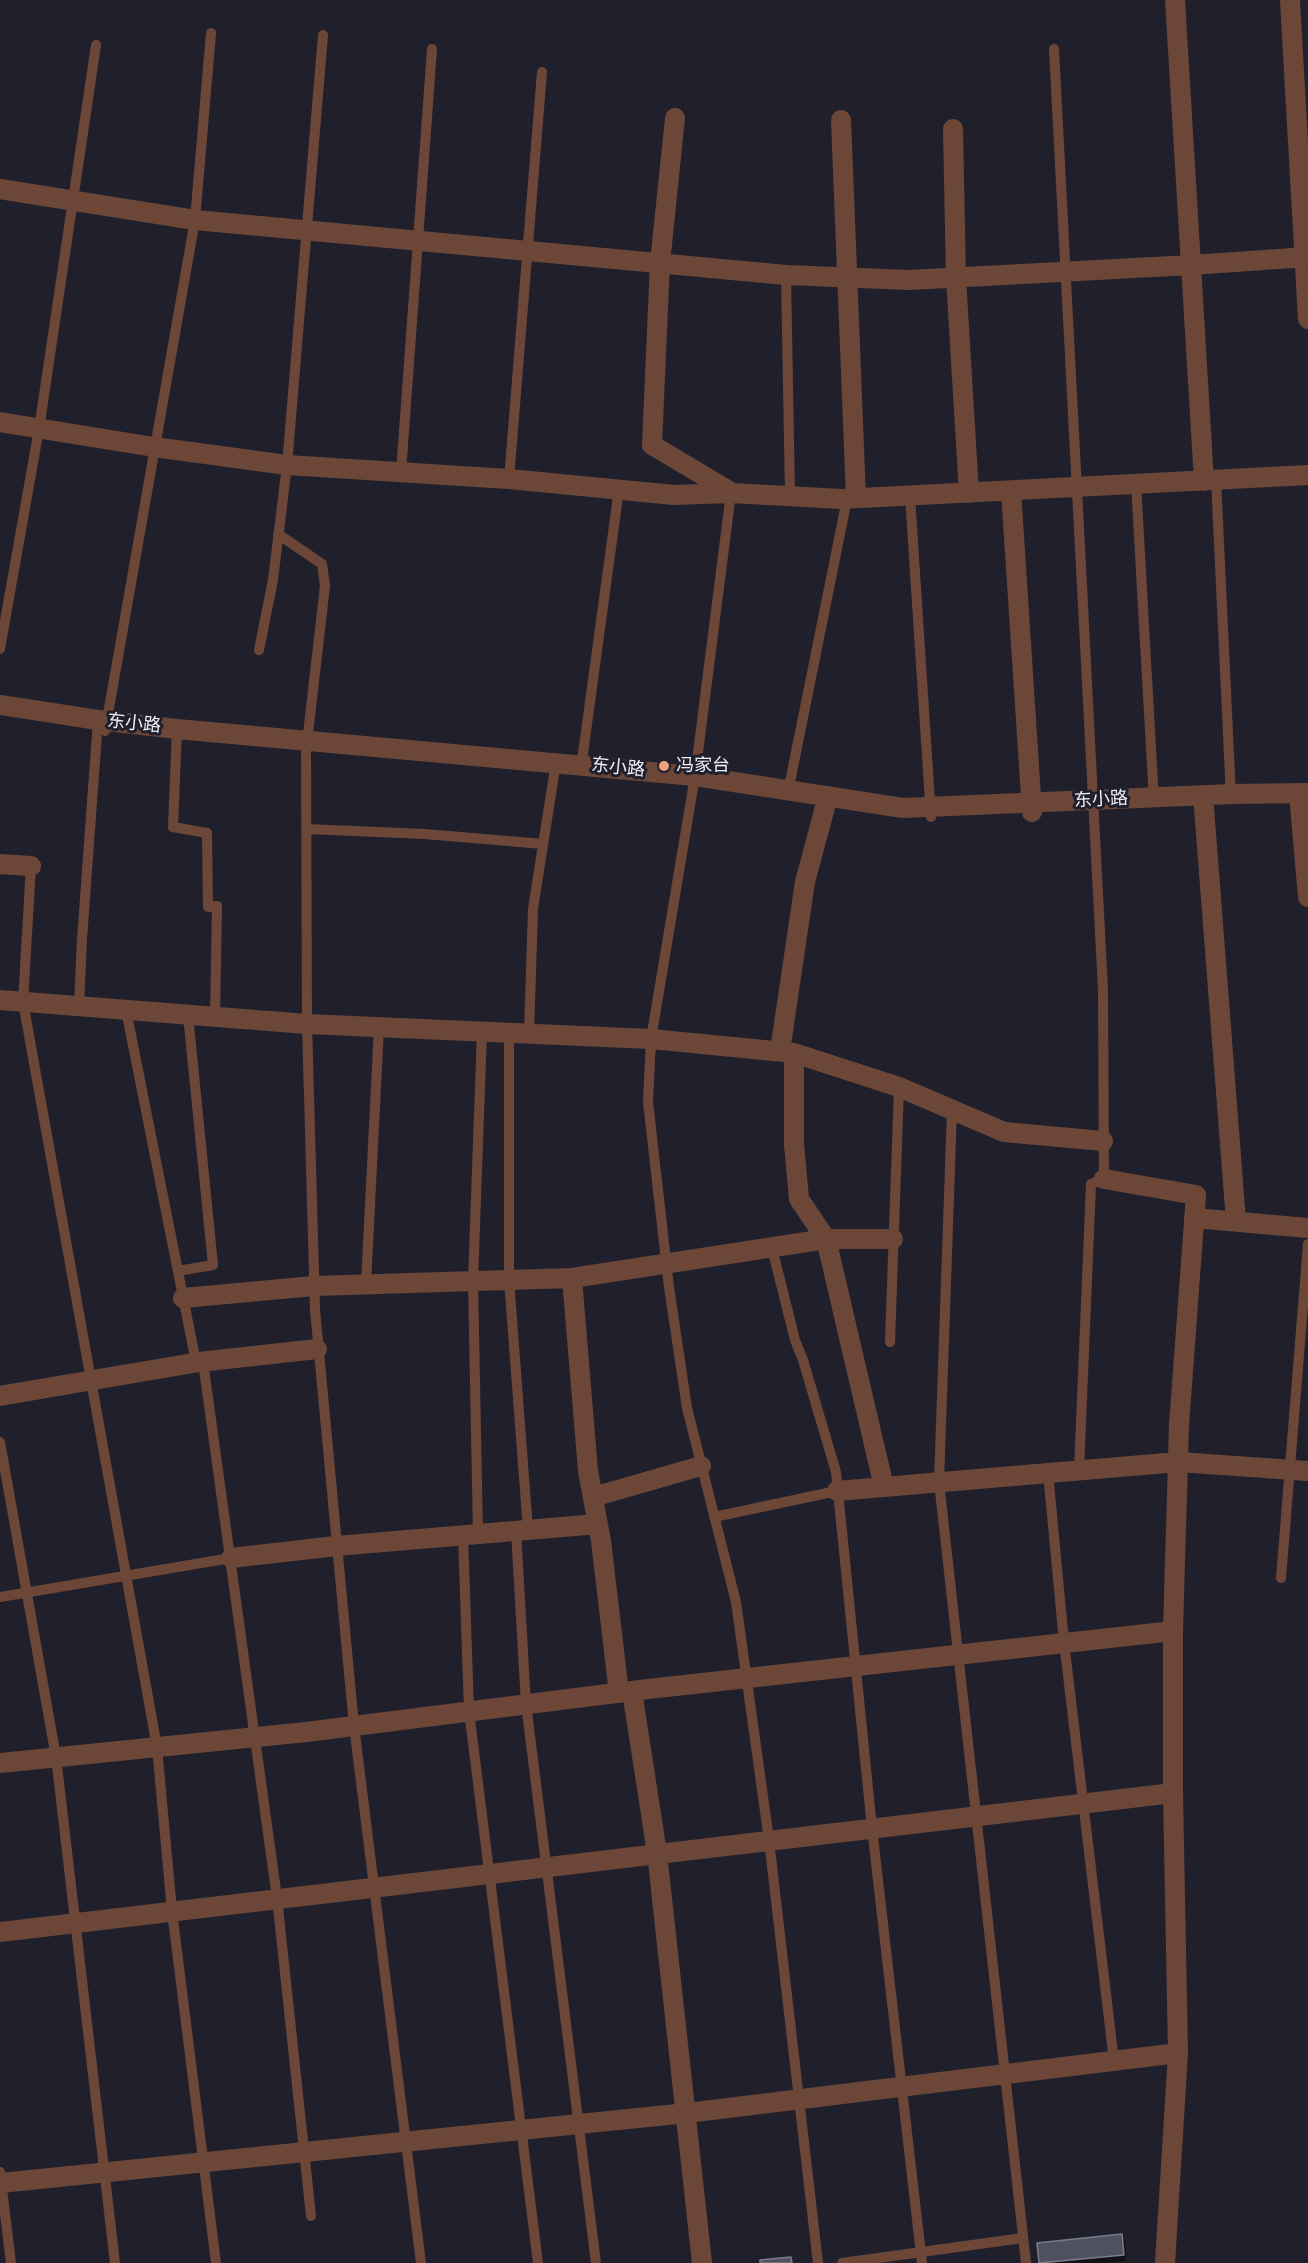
<!DOCTYPE html>
<meta charset="utf-8">
<style>
body{margin:0}
canvas{display:block;background:#20202d}
</style>
<canvas width="1308" height="2263"></canvas>
<script>
const context = document.querySelector('canvas').getContext('2d');
context.lineJoin = 'round';
function fill(path, color) { context.fillStyle = color; context.fill(path, 'evenodd'); }
const toPath = rows => new Path2D(rows.map(r => 'M' + r).join(''));
function trace(path, color, width, dash) { context.strokeStyle = color; context.lineWidth = width; context.lineCap = dash ? 'butt' : 'round'; context.setLineDash(dash || []); context.stroke(path); }
function drawText(font, color, halo, rows, align = 'center') {
  context.font = font + ' "Space Grotesk","Noto Sans SC",sans-serif'; context.lineWidth = 6; context.setLineDash([]); context.textBaseline = 'middle'; context.strokeStyle = halo; context.fillStyle = color; for (const [text, x, y, turn = 0] of rows) {
    context.save(); context.translate(x, y); context.rotate((+turn || 0) * Math.PI / 180); context.textAlign = isNaN(turn) ? turn : align; if (halo) context.strokeText(text, 0, 0); context.fillText(text, 0, 0); context.restore();
  }
}
const shadow = toPath([
 [1121,2236,1125,2242,1126,2261,1106,2263,1041,2263,1039,2244]
]);
const building = toPath([
 [1122,2234,1124,2255,1039,2263,1037,2243,1122,2234],
 [791,2257,792,2263,760,2263,760,2260,791,2257]
]);
const service = toPath([
 [1054,49,1103,990,1104,1179,1091,1184,1079,1470],
 [786,275,790,496],
 [401,472,432,49],
 [509,479,542,72],
 [1216,480,1231,797],
 [1136,484,1154,801],
 [731,493,695,776,651,1039,648,1102,669,1287,687,1408,736,1602,769,1840,818,2263],
 [910,496,931,817],
 [278,534,322,564,325,586,306,751,307,1024,315,1310,354,1726,421,2263],
 [0,649,39,429,96,45],
 [259,650,273,580,287,465,323,35],
 [177,729,173,827,207,833,208,907,217,906,215,1017],
 [105,731,195,220,211,33],
 [581,768,619,489],
 [788,792,847,499],
 [306,829,425,834,543,844],
 [31,866,23,1002,157,1747,172,1911,216,2263],
 [79,1006,82,939,98,720],
 [126,1010,195,1357,204,1369,277,1898,311,2216],
 [509,1033,509,1280,528,1530],
 [529,1034,533,909,556,762],
 [952,1110,939,1482,1026,2263],
 [772,1248,795,1340,803,1360,836,1472,872,1828,922,2263],
 [178,1271,213,1265,188,1015],
 [366,1284,379,1027],
 [890,1342,899,1087],
 [0,1442,56,1757,115,2263],
 [1048,1473,1064,1642,1114,2061],
 [714,1517,837,1491],
 [516,1531,526,1704,596,2263],
 [478,1534,473,1281,482,1032],
 [463,1535,469,1711,538,2263],
 [1281,1578,1308,1244],
 [0,1597,231,1558],
 [0,2172,11,2263],
 [842,2263,1023,2238]
]);
const minor = toPath([
 [1175,0,1204,481],
 [1290,0,1308,319],
 [675,118,660,263,652,445,731,492],
 [841,120,856,498],
 [953,129,956,278,969,493],
 [0,189,195,220,786,275,909,280,1191,265,1308,257],
 [0,422,154,447,287,465,509,479,674,495,731,493,841,499,1308,475],
 [1011,491,1032,812],
 [0,705,98,720,177,729,695,776,903,808,1232,794,1308,793],
 [1299,794,1308,897],
 [1203,795,1236,1221],
 [0,864,31,866],
 [0,1000,307,1024,651,1039,794,1053,899,1087,1004,1132,1103,1141],
 [780,1051,805,882,828,796],
 [794,1053,794,1144,799,1199,826,1239,884,1487],
 [1104,1179,1196,1195,1179,1425,1173,1631,1173,1793,1178,2053,1165,2263],
 [1194,1218,1308,1228],
 [572,1278,588,1471,601,1541,619,1693],
 [183,1298,314,1286,572,1278,826,1239,893,1239],
 [0,1396,199,1362,317,1349],
 [837,1491,1178,1462,1308,1471],
 [593,1497,701,1466],
 [231,1558,336,1546,598,1524],
 [632,1691,657,1853,702,2263],
 [0,1763,306,1732,648,1689,1173,1631],
 [0,1932,1173,1793],
 [0,2183,687,2113,1178,2053]
]);
const markers = [
 [664,766,6,"#f2a07f"]
];
const streetNames = [
 ["东小路",134,724,6],
 ["东小路",618,768,6],
 ["东小路",1101,800,-3]
];
const poiNames = [
 ["冯家台",676,766]
];
fill(shadow, '#0007');
fill(building, '#505160');
trace(building, '#7b7d8c', 1.5);
trace(service, '#6c4738', 10);
trace(minor, '#6c4738', 20);
for (const [x, y, r, color] of markers) { const dot = new Path2D(); dot.arc(x, y, r, 0, 2 * Math.PI); context.fillStyle = color; context.fill(dot); trace(dot, '#20202d', 2); }
drawText('18px', '#edeef7', '#20202d', streetNames);
drawText('18px', '#edeef7', '#20202d', poiNames, 'left');
</script>
